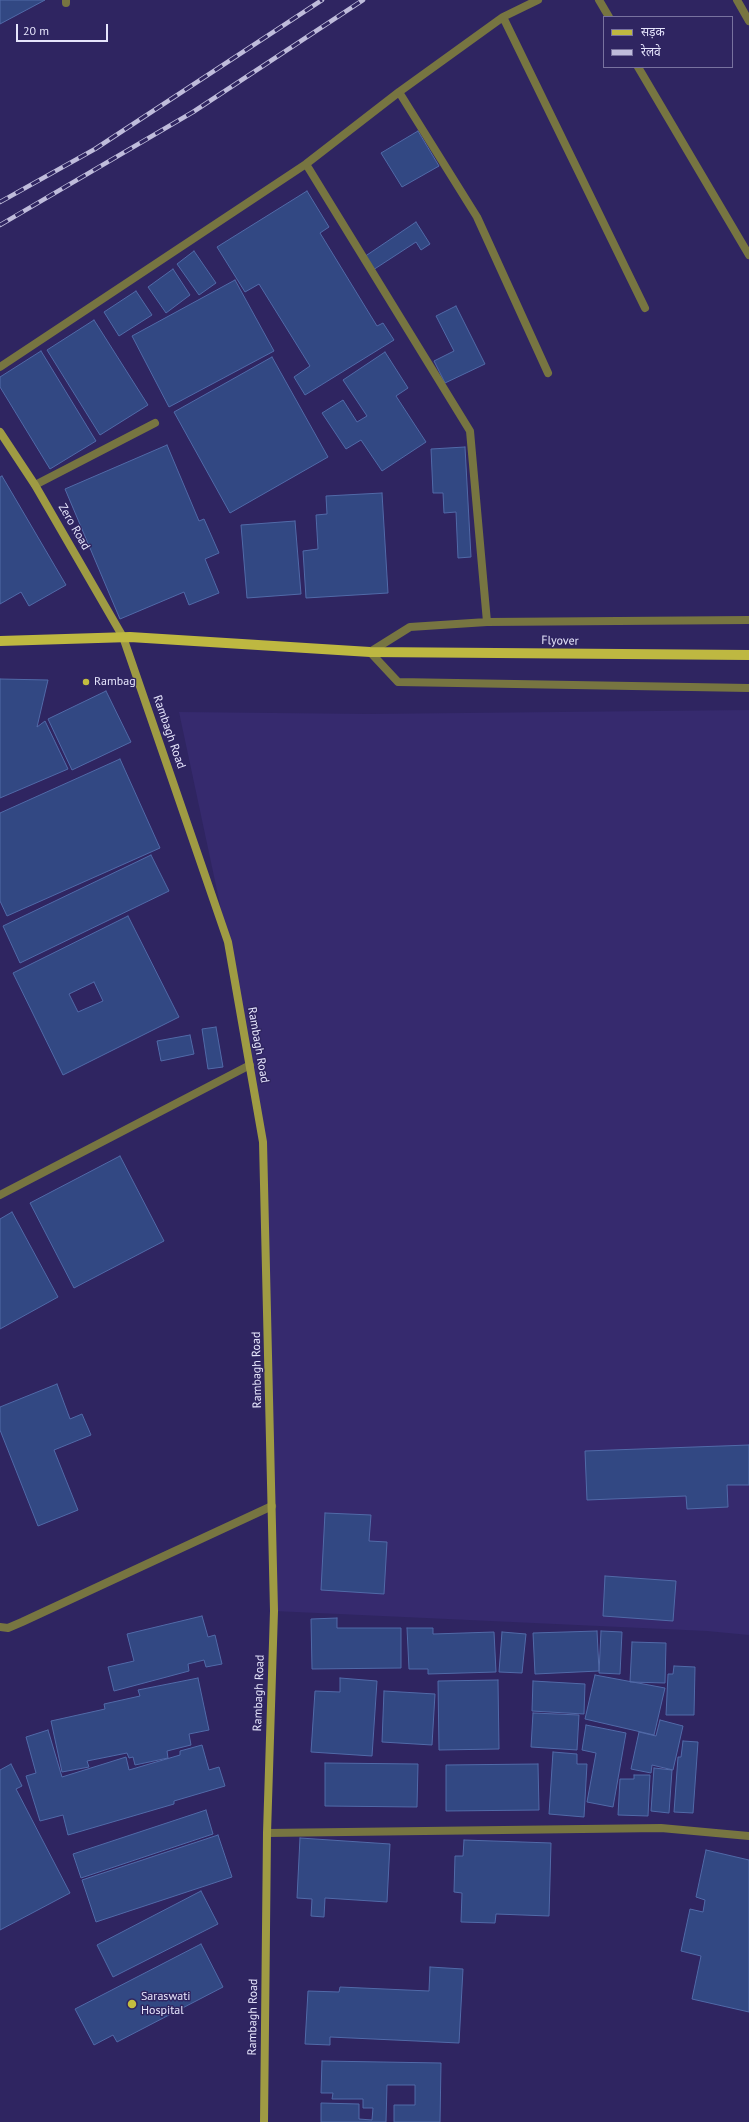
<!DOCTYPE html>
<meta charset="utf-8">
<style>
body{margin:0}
#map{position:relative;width:749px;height:2122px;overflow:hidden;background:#2f2561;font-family:"PT Sans","Noto Sans Devanagari",sans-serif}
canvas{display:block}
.legend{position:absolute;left:603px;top:16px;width:130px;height:52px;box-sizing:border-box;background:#2f2561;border:1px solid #78729f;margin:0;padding:5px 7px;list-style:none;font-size:12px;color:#e6e5fc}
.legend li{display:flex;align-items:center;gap:8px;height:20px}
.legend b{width:20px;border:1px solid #78729f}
.scale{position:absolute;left:16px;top:24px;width:92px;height:18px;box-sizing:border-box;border:2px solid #e6e5fc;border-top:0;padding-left:5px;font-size:12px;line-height:14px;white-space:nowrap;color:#e6e5fc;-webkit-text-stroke:3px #2f2561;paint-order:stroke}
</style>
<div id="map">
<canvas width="749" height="2122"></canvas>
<ul class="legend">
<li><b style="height:5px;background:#beb841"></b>सड़क</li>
<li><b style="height:5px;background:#bfbcdb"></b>रेलवे</li>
</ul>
<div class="scale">20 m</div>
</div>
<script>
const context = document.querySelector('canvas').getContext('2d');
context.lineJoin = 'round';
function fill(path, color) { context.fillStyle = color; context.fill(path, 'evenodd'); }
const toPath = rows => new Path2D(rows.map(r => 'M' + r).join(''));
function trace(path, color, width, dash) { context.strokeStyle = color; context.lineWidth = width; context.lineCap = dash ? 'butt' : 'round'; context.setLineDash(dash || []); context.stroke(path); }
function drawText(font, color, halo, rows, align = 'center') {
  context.font = font + ' "PT Sans",sans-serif'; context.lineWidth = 3; context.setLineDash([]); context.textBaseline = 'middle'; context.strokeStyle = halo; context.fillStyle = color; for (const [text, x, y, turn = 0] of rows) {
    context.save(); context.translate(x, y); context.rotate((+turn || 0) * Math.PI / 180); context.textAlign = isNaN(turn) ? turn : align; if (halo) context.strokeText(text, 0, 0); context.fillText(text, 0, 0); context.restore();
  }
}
const built = toPath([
 [749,710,749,1635,707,1631,274,1611,263,1142,228,942,179,712,369,714]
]);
const building = toPath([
 [0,0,45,0,0,24,0,0],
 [418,131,439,166,402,187,381,153,418,131],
 [307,191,329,227,320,233,377,326,383,323,394,340,305,395,294,377,310,366,259,284,245,292,217,247,307,191],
 [416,222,430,244,421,250,416,242,373,270,364,257,416,222],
 [194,251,216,283,199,295,177,264,194,251],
 [173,269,190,295,166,313,148,287,173,269],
 [235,280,274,351,169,407,132,336,235,280],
 [136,291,152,315,119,336,104,312,136,291],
 [456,306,485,364,445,383,434,361,454,351,436,316,456,306],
 [94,320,148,405,100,435,47,350,94,320],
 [41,351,96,441,50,469,0,387,0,377,41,351],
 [385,352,408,388,396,396,426,442,382,471,361,440,346,449,322,413,343,400,357,422,367,416,343,380,385,352],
 [272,357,328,457,230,513,174,412,272,357],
 [167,445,199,521,204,519,219,553,205,559,219,593,189,605,184,592,120,619,65,489,167,445],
 [465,447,471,557,458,558,456,512,444,513,443,493,433,493,431,449,465,447],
 [2,476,66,585,29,606,21,592,0,604,0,477,2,476],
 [382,493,388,593,306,598,303,551,318,549,316,515,327,514,326,496,382,493],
 [295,521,301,594,247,598,241,525,295,521],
 [0,679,48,680,37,727,45,721,68,769,0,798,0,679],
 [106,691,131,742,72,770,48,719,106,691],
 [120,759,160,848,7,916,0,901,0,813,120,759],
 [151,855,169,891,20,963,3,926,151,855],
 [128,916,179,1017,63,1075,13,973,128,916],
 [94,982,103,1001,78,1012,69,994,94,982],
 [216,1027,223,1067,208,1069,202,1029,216,1027],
 [190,1035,194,1054,161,1061,157,1041,190,1035],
 [120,1156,164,1241,74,1288,30,1203,120,1156],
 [12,1212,58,1297,0,1329,0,1219,12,1212],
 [57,1384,70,1419,82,1414,91,1435,54,1450,78,1510,38,1526,0,1430,0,1407,57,1384],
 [749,1445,749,1485,727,1485,728,1507,687,1509,686,1496,587,1500,585,1451,749,1445],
 [325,1513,371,1515,369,1541,387,1542,384,1594,321,1590,325,1513],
 [605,1576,676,1581,673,1621,603,1616,605,1576],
 [202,1616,208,1637,215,1635,222,1664,206,1667,204,1660,188,1664,189,1671,114,1691,108,1667,134,1661,127,1634,202,1616],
 [337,1618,337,1628,401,1628,401,1668,312,1669,311,1619,337,1618],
 [407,1628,433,1628,433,1634,494,1632,496,1672,428,1674,428,1669,409,1669,407,1628],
 [597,1631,599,1671,535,1674,533,1633,597,1631],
 [601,1631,622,1632,620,1674,599,1673,601,1631],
 [502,1632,526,1634,522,1673,499,1672,502,1632],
 [632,1642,666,1643,665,1683,630,1682,632,1642],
 [674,1666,695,1667,694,1715,666,1715,668,1674,673,1674,674,1666],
 [595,1675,665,1688,654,1735,585,1719,595,1675],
 [198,1678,209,1730,189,1734,191,1745,167,1751,168,1758,135,1765,133,1757,129,1758,127,1753,87,1761,89,1767,62,1772,51,1721,105,1709,104,1704,140,1696,138,1690,198,1678],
 [340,1678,377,1681,372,1756,311,1752,315,1691,340,1692,340,1678],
 [498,1680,499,1749,439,1750,438,1681,498,1680],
 [533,1681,585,1684,584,1714,532,1711,533,1681],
 [384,1691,435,1694,432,1745,382,1742,384,1691],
 [533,1713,579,1715,577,1750,531,1747,533,1713],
 [660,1720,683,1726,673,1770,652,1765,651,1773,631,1769,639,1732,656,1736,660,1720],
 [586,1725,626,1733,613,1807,587,1802,596,1753,582,1750,586,1725],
 [48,1730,62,1777,126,1757,129,1770,180,1755,180,1751,202,1745,209,1770,219,1767,225,1786,174,1801,174,1804,68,1835,63,1815,40,1821,26,1776,36,1773,26,1737,48,1730],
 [683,1741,698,1742,693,1813,674,1812,678,1757,681,1757,683,1741],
 [553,1752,577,1754,577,1764,587,1764,584,1817,549,1814,553,1752],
 [325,1763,418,1764,417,1807,325,1806,325,1763],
 [11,1764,22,1786,16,1789,70,1893,0,1930,0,1770,11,1764],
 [538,1764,539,1810,446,1811,446,1765,538,1764],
 [654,1768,672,1770,669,1813,651,1811,654,1768],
 [634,1775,650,1775,648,1816,618,1815,620,1779,634,1779,634,1775],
 [206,1810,213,1834,81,1878,73,1854,206,1810],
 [218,1835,232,1877,96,1922,82,1880,218,1835],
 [300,1838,390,1844,387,1902,325,1898,324,1917,311,1916,312,1899,297,1898,300,1838],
 [464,1840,551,1843,549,1916,496,1914,495,1923,461,1922,462,1893,454,1892,455,1856,463,1856,464,1840],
 [706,1850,749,1860,749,2012,692,1999,701,1956,681,1951,690,1909,703,1912,705,1900,696,1897,706,1850],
 [201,1891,218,1924,113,1977,97,1945,201,1891],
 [201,1944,223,1987,117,2042,113,2035,94,2045,75,2009,201,1944],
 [430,1967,463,1969,459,2043,330,2037,330,2045,305,2044,308,1991,339,1992,340,1987,429,1991,430,1967],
 [322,2061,441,2063,440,2122,394,2122,394,2105,415,2105,415,2085,387,2085,386,2122,321,2122,321,2103,359,2104,359,2119,372,2120,373,2108,363,2108,363,2099,332,2099,333,2093,321,2093,322,2061]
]);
const lane = toPath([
 [0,1627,8,1628,22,1622,272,1506]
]);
const street = toPath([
 [599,0,609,17],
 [737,0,749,21],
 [66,3,66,0],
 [503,17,645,308],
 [638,67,749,255],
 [399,92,477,217,548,373],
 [306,164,470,431,487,622],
 [0,367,306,164,399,92,503,17,538,0],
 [35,485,155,423],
 [749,620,487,622,410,627,370,652,398,682,749,688],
 [0,1195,250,1065],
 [267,1833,661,1828,749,1836]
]);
const secondary = toPath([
 [0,432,35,485,123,637,228,942,263,1142,274,1611,267,1833,264,2122]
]);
const primary = toPath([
 [0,641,130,637,370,652,749,655]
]);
const rail = toPath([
 [0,202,95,149,322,0],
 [0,225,193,112,363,0]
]);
const markers = [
 [86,682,4,"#c3bd3f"],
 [132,2004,5,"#c3bd3f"]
];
const streetNames = [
 ["Zero Road",74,527,60],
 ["Flyover",560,641,1],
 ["Rambagh Road",169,732,71],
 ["Rambagh Road",258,1045,80],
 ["Rambagh Road",257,1370,-91],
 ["Rambagh Road",259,1693,-88],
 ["Rambagh Road",253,2017,-89]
];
const poiNames = [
 ["Rambag",94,682],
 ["Saraswati",141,1997],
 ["Hospital",141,2011]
];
fill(built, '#362a6e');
fill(building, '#324883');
trace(building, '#516aa8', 1);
trace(lane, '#777541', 8);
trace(street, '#777541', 8);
trace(secondary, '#9f9b43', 8);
trace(primary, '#beb841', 10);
trace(rail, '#bfbcdb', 4.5);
trace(rail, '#2f2561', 3, [9]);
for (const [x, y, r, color] of markers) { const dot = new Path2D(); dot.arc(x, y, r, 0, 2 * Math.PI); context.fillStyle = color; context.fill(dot); trace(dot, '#2f2561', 1.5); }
drawText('12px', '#e6e5fc', '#2f2561', streetNames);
drawText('12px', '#e6e5fc', '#2f2561', poiNames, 'left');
</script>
